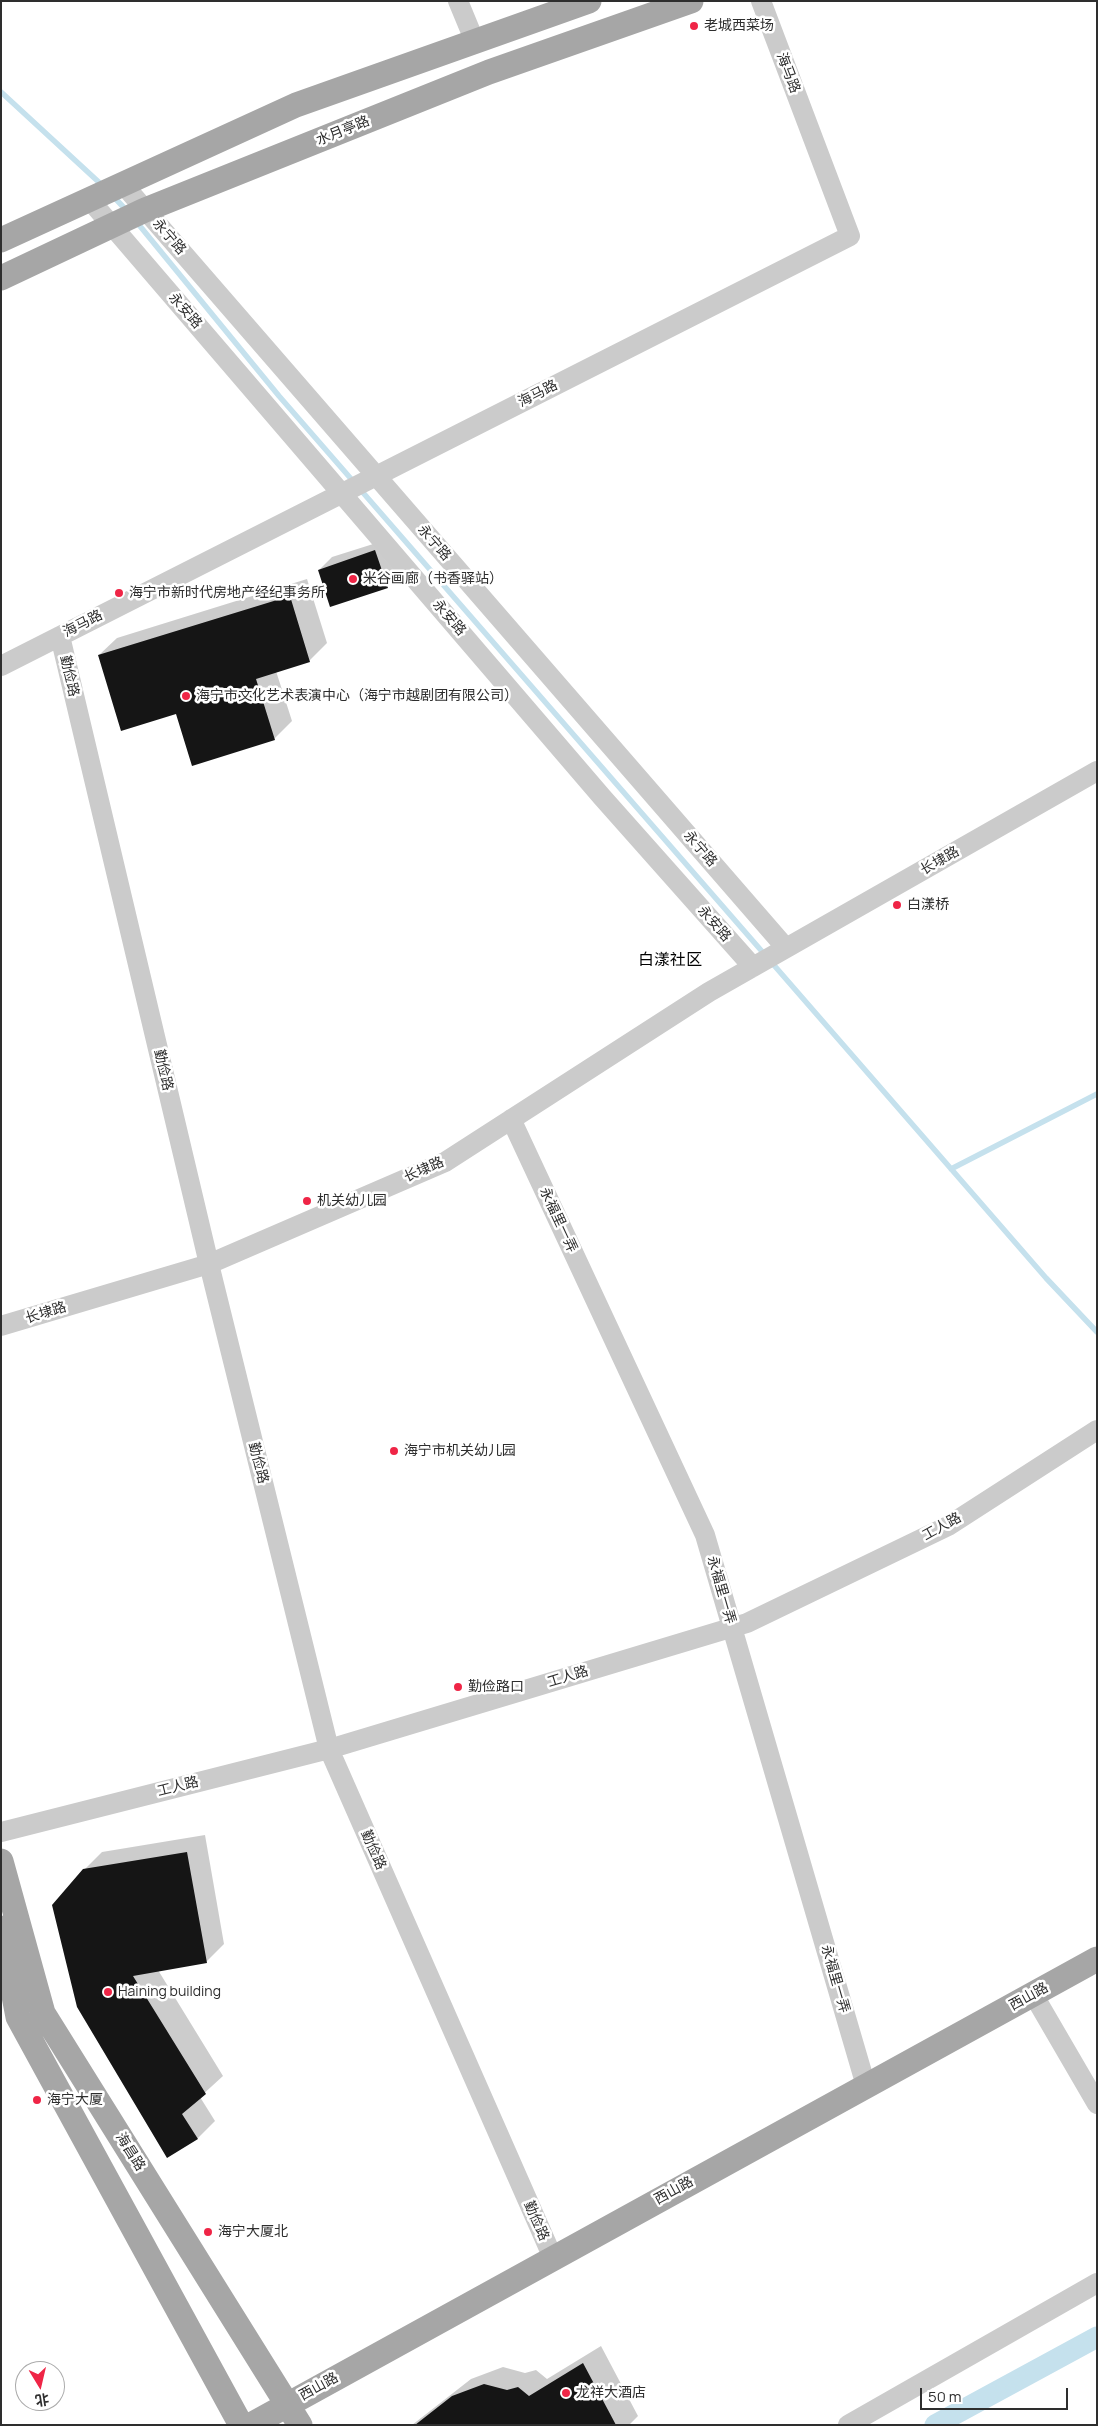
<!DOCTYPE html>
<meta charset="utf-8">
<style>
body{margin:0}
#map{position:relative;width:1098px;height:2426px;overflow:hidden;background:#fff;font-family:Manrope,"Noto Sans SC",sans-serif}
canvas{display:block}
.frame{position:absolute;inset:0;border:2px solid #2e2e2e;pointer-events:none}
.north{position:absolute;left:15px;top:2361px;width:50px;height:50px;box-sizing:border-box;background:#fff;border:1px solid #ababab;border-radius:50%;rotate:171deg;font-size:14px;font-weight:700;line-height:20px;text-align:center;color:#2e2e2e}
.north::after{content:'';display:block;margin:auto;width:18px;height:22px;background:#ef2546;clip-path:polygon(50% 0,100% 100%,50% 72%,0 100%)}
.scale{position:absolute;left:920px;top:2388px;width:148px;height:22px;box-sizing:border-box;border:2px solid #2e2e2e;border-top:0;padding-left:6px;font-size:15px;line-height:18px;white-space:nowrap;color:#2e2e2e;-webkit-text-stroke:4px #fff;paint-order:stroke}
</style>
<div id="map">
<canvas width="1098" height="2426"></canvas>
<div class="frame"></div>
<div class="north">北</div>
<div class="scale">50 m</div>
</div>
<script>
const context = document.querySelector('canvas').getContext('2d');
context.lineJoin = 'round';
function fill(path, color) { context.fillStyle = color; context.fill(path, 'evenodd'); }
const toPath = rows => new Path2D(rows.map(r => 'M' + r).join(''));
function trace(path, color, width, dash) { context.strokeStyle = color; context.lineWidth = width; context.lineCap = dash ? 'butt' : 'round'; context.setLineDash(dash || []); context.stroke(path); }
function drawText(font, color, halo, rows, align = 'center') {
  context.font = font + ' Manrope,"Noto Sans SC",sans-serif'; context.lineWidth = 5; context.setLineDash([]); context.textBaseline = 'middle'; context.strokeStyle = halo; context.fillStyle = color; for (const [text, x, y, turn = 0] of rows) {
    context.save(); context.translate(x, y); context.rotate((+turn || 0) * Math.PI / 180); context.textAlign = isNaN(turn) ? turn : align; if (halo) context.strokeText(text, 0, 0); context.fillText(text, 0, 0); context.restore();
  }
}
const shadow = toPath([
 [389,539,400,574,387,587,319,570,332,557],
 [307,579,327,643,309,661,276,671,292,721,274,739,176,712,99,655,117,638],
 [205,1835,224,1944,206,1962,158,1970,223,2076,200,2097,215,2121,198,2138,167,2156,84,1870,102,1852],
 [601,2346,638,2416,629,2425,412,2425,471,2379,503,2367,525,2373,536,2370,547,2379]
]);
const stream = toPath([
 [1,92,103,186],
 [113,196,127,211],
 [135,220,279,396,1046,1278,1097,1332],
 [951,1169,1097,1094]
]);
const canal = toPath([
 [935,2425,1097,2337]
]);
const building = toPath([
 [375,550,388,588,330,607,318,570],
 [290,596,310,662,256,679,275,740,192,766,176,714,121,731,98,655],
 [187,1852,207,1963,133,1976,206,2094,182,2114,198,2139,167,2158,77,2007,52,1905,83,1869],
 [583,2363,616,2425,415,2425,452,2396,484,2384,507,2390,518,2387,529,2396]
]);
const minor = toPath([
 [458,1,475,42],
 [122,183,786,948],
 [89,199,602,797,753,967],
 [60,636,209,1264,329,1749,553,2258],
 [1,666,850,236,761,1],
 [511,1119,705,1535,866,2086],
 [1,1326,209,1264,445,1162,709,992,1097,771],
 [1,1832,329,1749,747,1623,948,1526,1097,1430],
 [1033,1994,1097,2104],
 [848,2425,1097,2283]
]);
const major = toPath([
 [1,240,296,105,589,1],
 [1,278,145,210,489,72,691,1],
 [1,1861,43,2013,300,2425],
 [1,1928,18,2017,241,2425],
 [251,2425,1097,1959]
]);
const markers = [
 [694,26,5,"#ef2546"],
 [353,579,5,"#ef2546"],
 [119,593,5,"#ef2546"],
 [186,696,5,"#ef2546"],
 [897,905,5,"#ef2546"],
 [307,1201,5,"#ef2546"],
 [394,1451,5,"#ef2546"],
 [458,1687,5,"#ef2546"],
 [108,1992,5,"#ef2546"],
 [37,2100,5,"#ef2546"],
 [208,2232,5,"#ef2546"],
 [566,2393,5,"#ef2546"]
];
const poiNames = [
 ["老城西菜场",704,26],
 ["米谷画廊（书香驿站）",363,579],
 ["海宁市新时代房地产经纪事务所",129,593],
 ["海宁市文化艺术表演中心（海宁市越剧团有限公司）",196,696],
 ["白漾桥",907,905],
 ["机关幼儿园",317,1201],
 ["海宁市机关幼儿园",404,1451],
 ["勤俭路口",468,1687],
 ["Haining building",118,1992],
 ["海宁大厦",47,2100],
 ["海宁大厦北",218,2232],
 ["龙祥大酒店",576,2393]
];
const streetNames = [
 ["海马路",788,73,69],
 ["水月亭路",343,131,-22],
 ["永宁路",169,237,49],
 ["永安路",185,311,49],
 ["海马路",538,394,-27],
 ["永宁路",434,543,49],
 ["永安路",449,618,49],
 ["海马路",83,624,-27],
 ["勤俭路",69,676,77],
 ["永宁路",700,849,49],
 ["长埭路",940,861,-30],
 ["永安路",714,924,49],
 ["勤俭路",163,1070,77],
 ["长埭路",424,1170,-24],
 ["永福里一弄",558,1220,65],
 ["长埭路",46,1313,-17],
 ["勤俭路",258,1463,76],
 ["工人路",942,1527,-29],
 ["永福里一弄",721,1590,74],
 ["工人路",568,1677,-17],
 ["工人路",178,1787,-14],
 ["勤俭路",373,1850,66],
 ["永福里一弄",835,1979,74],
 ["西山路",1029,1997,-29],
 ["海昌路",130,2152,58],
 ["西山路",674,2191,-29],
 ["勤俭路",536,2221,66],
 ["西山路",319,2387,-29]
];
const quarterNames = [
 ["白漾社区",670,961]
];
fill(shadow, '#0003');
trace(stream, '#c5e1ed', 5.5);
trace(canal, '#c5e1ed', 21);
fill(building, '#151515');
trace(minor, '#cbcbcb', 20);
trace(major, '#a6a6a6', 25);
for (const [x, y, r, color] of markers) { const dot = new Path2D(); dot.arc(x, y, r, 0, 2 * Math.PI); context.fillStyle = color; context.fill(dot); trace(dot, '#fff', 2); }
drawText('14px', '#2e2e2e', '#fff', poiNames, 'left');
drawText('14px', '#2e2e2e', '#fff', streetNames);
drawText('16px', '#000', '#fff', quarterNames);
</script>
